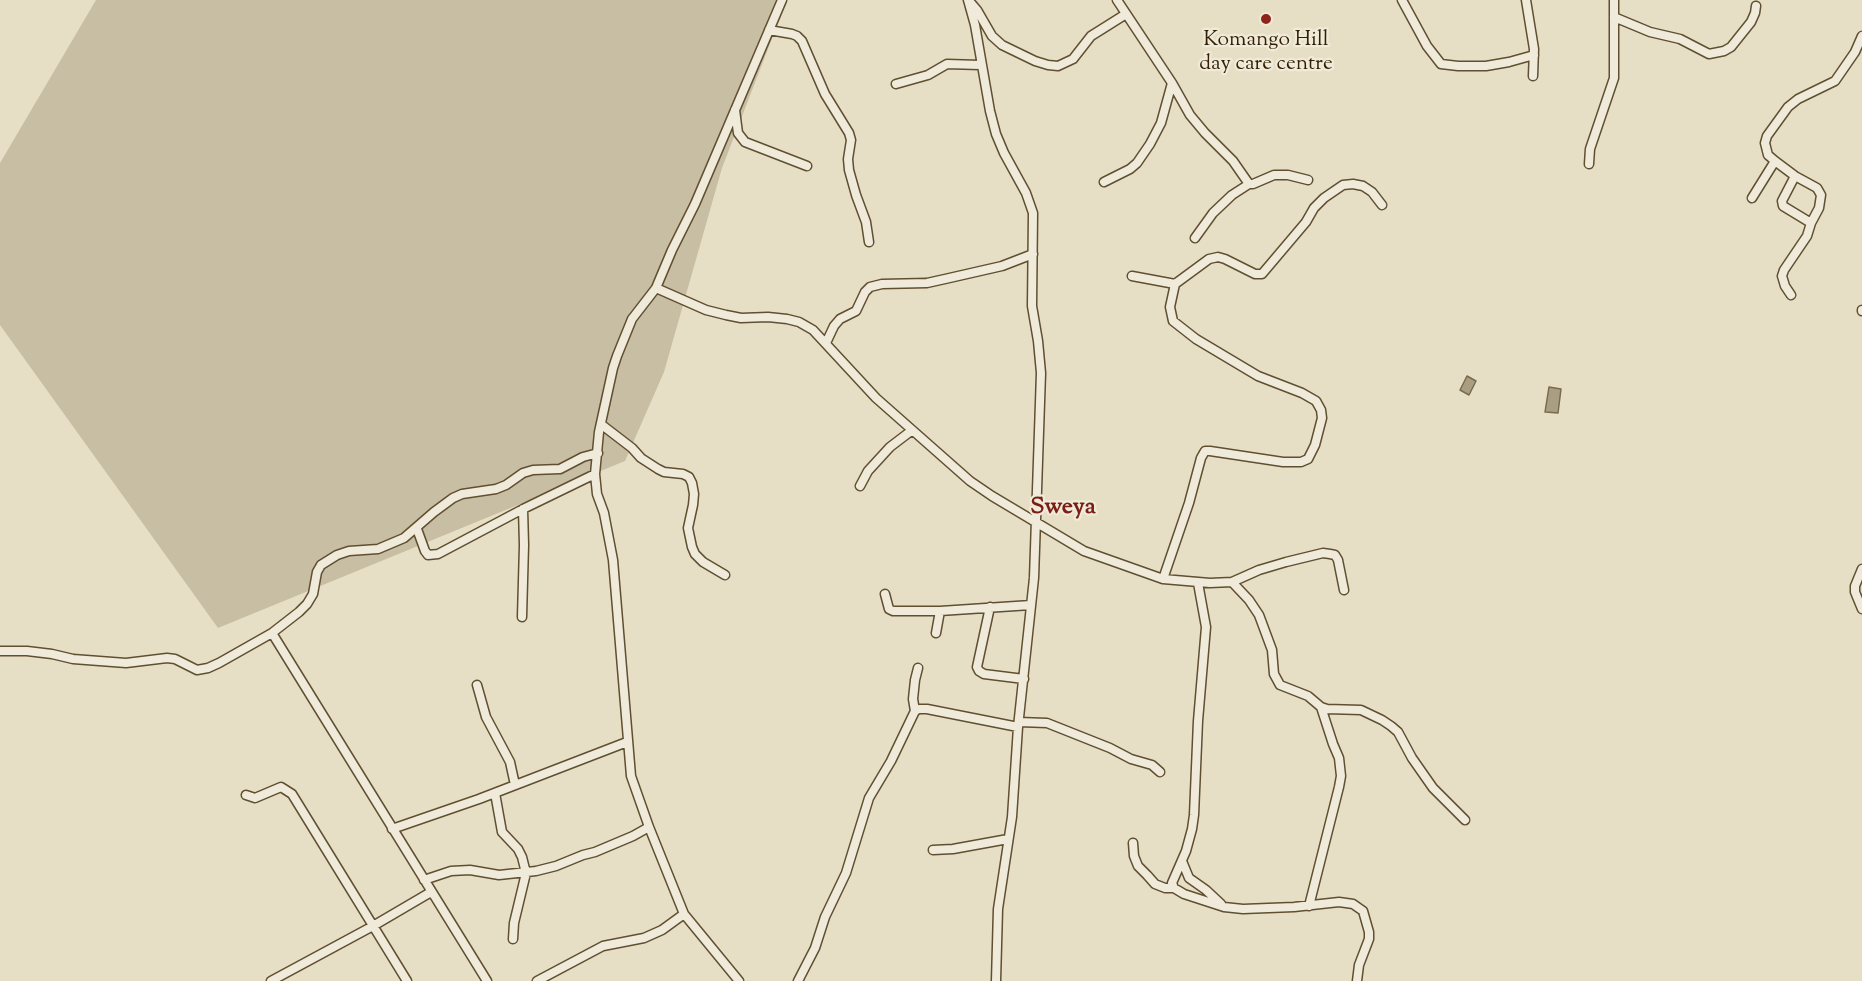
<!DOCTYPE html>
<style>
body{margin:0}
canvas{display:block;background:#e7dfc5}
</style>
<canvas width="1862" height="981"></canvas>
<script>
const context = document.querySelector('canvas').getContext('2d');
context.lineJoin = 'round';
function fill(path, color) { context.fillStyle = color; context.fill(path, 'evenodd'); }
const toPath = rows => new Path2D(rows.map(r => 'M' + r).join(''));
function trace(path, color, width, dash) { context.strokeStyle = color; context.lineWidth = width; context.lineCap = dash ? 'butt' : 'round'; context.setLineDash(dash || []); context.stroke(path); }
function drawText(font, color, halo, rows, align = 'center') {
  context.font = font + ' "Sorts Mill Goudy",serif'; context.lineWidth = 4.5; context.setLineDash([]); context.textBaseline = 'middle'; context.strokeStyle = halo; context.fillStyle = color; for (const [text, x, y, turn = 0] of rows) {
    context.save(); context.translate(x, y); context.rotate((+turn || 0) * Math.PI / 180); context.textAlign = isNaN(turn) ? turn : align; if (halo) context.strokeText(text, 0, 0); context.fillText(text, 0, 0); context.restore();
  }
}
const green = toPath([
 [96,0,778,0,780,18,722,168,664,372,625,461,218,628,0,325,0,163]
]);
const water = toPath([
 [1467,376,1476,381,1469,395,1460,390,1467,376],
 [1549,387,1561,389,1558,413,1545,412,1549,387]
]);
const street = toPath([
 [968,0,975,25,990,111,996,134,1004,153,1026,193,1033,213,1032,306,1038,341,1041,373,1034,578,1018,727,1012,817,998,909,996,981],
 [1402,0,1427,46,1441,64,1458,66,1486,66,1509,62,1534,55],
 [1526,0,1534,49,1533,76],
 [971,3,977,10,992,36,1002,45,1035,61,1048,65,1058,66,1073,59,1091,36,1126,14],
 [1614,17,1650,32,1680,39,1709,54,1724,51,1731,47,1751,22,1755,13,1756,6],
 [769,30,792,34,797,36,802,41,825,94,849,133,851,140,848,159,849,170,856,195,866,222,869,242],
 [1172,83,1190,115,1205,133,1233,161,1249,184,1253,184,1274,175,1288,175,1308,180],
 [896,84,928,75,947,64,980,65],
 [735,110,738,133,745,142,807,166],
 [1589,164,1590,149,1614,78,1614,0],
 [1795,176,1782,201,1783,206,1811,223],
 [1104,182,1130,169,1137,163,1150,144,1161,123,1172,83,1117,0],
 [1752,198,1775,161],
 [1195,238,1213,213,1232,195,1249,184],
 [1132,276,1175,284],
 [656,288,706,310,726,315,741,318,768,317,787,319,799,322,813,330,876,398,970,481,992,496,1084,551,1163,579,1210,583,1232,582,1259,570,1286,562,1323,553,1330,554,1335,555,1338,560,1344,590],
 [1791,295,1785,286,1782,276,1784,270,1807,236,1811,223,1819,208,1821,195,1817,188,1795,176,1775,161,1768,155,1765,143,1767,136,1788,107,1798,99,1835,81,1855,52,1862,36],
 [1862,311,1862,310],
 [826,343,834,326,840,319,856,311,865,292,870,287,882,284,927,283,945,279,1002,266,1033,254],
 [602,425,632,448,641,458,658,469,664,472,683,474,689,477,692,483,694,494,693,505,688,528,692,547,695,554,703,562,725,575],
 [860,486,868,471,890,447,911,431],
 [417,529,425,551,428,555,438,554,523,509,595,474],
 [1862,569,1855,586,1855,592,1862,609],
 [1163,579,1189,503,1201,458,1205,451,1210,451,1283,462,1301,462,1308,459,1315,445,1322,418,1321,410,1316,401,1302,393,1258,376,1196,339,1173,321,1170,307,1175,284,1209,259,1218,257,1225,259,1255,274,1262,274,1306,222,1314,208,1324,198,1343,185,1353,184,1363,186,1372,192,1382,205],
 [1232,582,1249,600,1259,615,1272,650,1274,674,1280,685,1308,696,1321,707,1327,709,1361,710,1382,720,1391,726,1398,732,1412,758,1433,788,1465,820],
 [1198,583,1206,627,1198,721,1194,815,1192,829,1186,851,1172,883,1174,888,1184,894,1224,907,1243,909,1294,907,1339,902,1353,904,1363,911,1369,932,1369,939,1359,965,1357,981],
 [885,594,889,609,893,611,940,611,1031,605],
 [990,607,977,667,979,671,984,674,1024,679],
 [522,617,524,545,523,509],
 [272,633,487,981],
 [936,633,940,611],
 [0,651,27,651,52,654,73,659,126,663,167,658,175,659,197,670,208,668,219,663,272,633,299,612,307,604,313,594,317,572,321,565,337,555,349,551,378,549,404,538,434,512,453,498,462,494,496,489,506,485,523,473,533,470,560,469,583,457,598,453],
 [477,685,486,717,510,762,515,785],
 [915,711,913,699,915,680,918,668],
 [1019,722,1047,723,1110,748,1131,759,1152,765,1160,772],
 [495,793,502,832,518,849,522,857,526,873,514,923,513,939],
 [246,795,255,798,281,787,292,794,407,981],
 [392,829,479,799,627,742],
 [1133,843,1134,856,1138,866,1147,875,1155,884,1165,888,1174,888],
 [933,850,953,849,1008,839],
 [1182,861,1189,878,1206,890,1221,904],
 [424,880,451,871,470,870,499,875,536,871,556,866,583,855,595,852,633,836,649,827],
 [1309,906,1339,787,1341,776,1339,758,1333,744,1321,707],
 [271,981,373,926,431,892],
 [537,981,603,946,644,938,662,930,684,914],
 [739,981,684,914,649,827,631,776,613,560,604,513,597,494,595,474,599,432,613,368,617,356,632,319,656,288,672,250,695,204,782,0],
 [798,981,815,948,825,917,846,873,869,798,891,761,915,711,919,709,927,709,1018,727]
]);
const markers = [
 [1266,19,6,"#8f2418"]
];
const poiNames = [
 ["Komango Hill",1266,41],
 ["day care centre",1266,65]
];
const quarterNames = [
 ["Sweya",1063,509]
];
fill(green, '#c8bea4');
fill(water, '#aa9e82');
trace(water, '#7a6b4e', 1.5);
trace(street, '#604f31', 11);
trace(street, '#efead9', 8);
for (const [x, y, r, color] of markers) { const dot = new Path2D(); dot.arc(x, y, r, 0, 2 * Math.PI); context.fillStyle = color; context.fill(dot); trace(dot, '#efead9', 2); }
drawText('21px', '#331f00', '#efead9', poiNames);
drawText('bold 24px', '#7a1f14', '#efead9', quarterNames);
</script>
